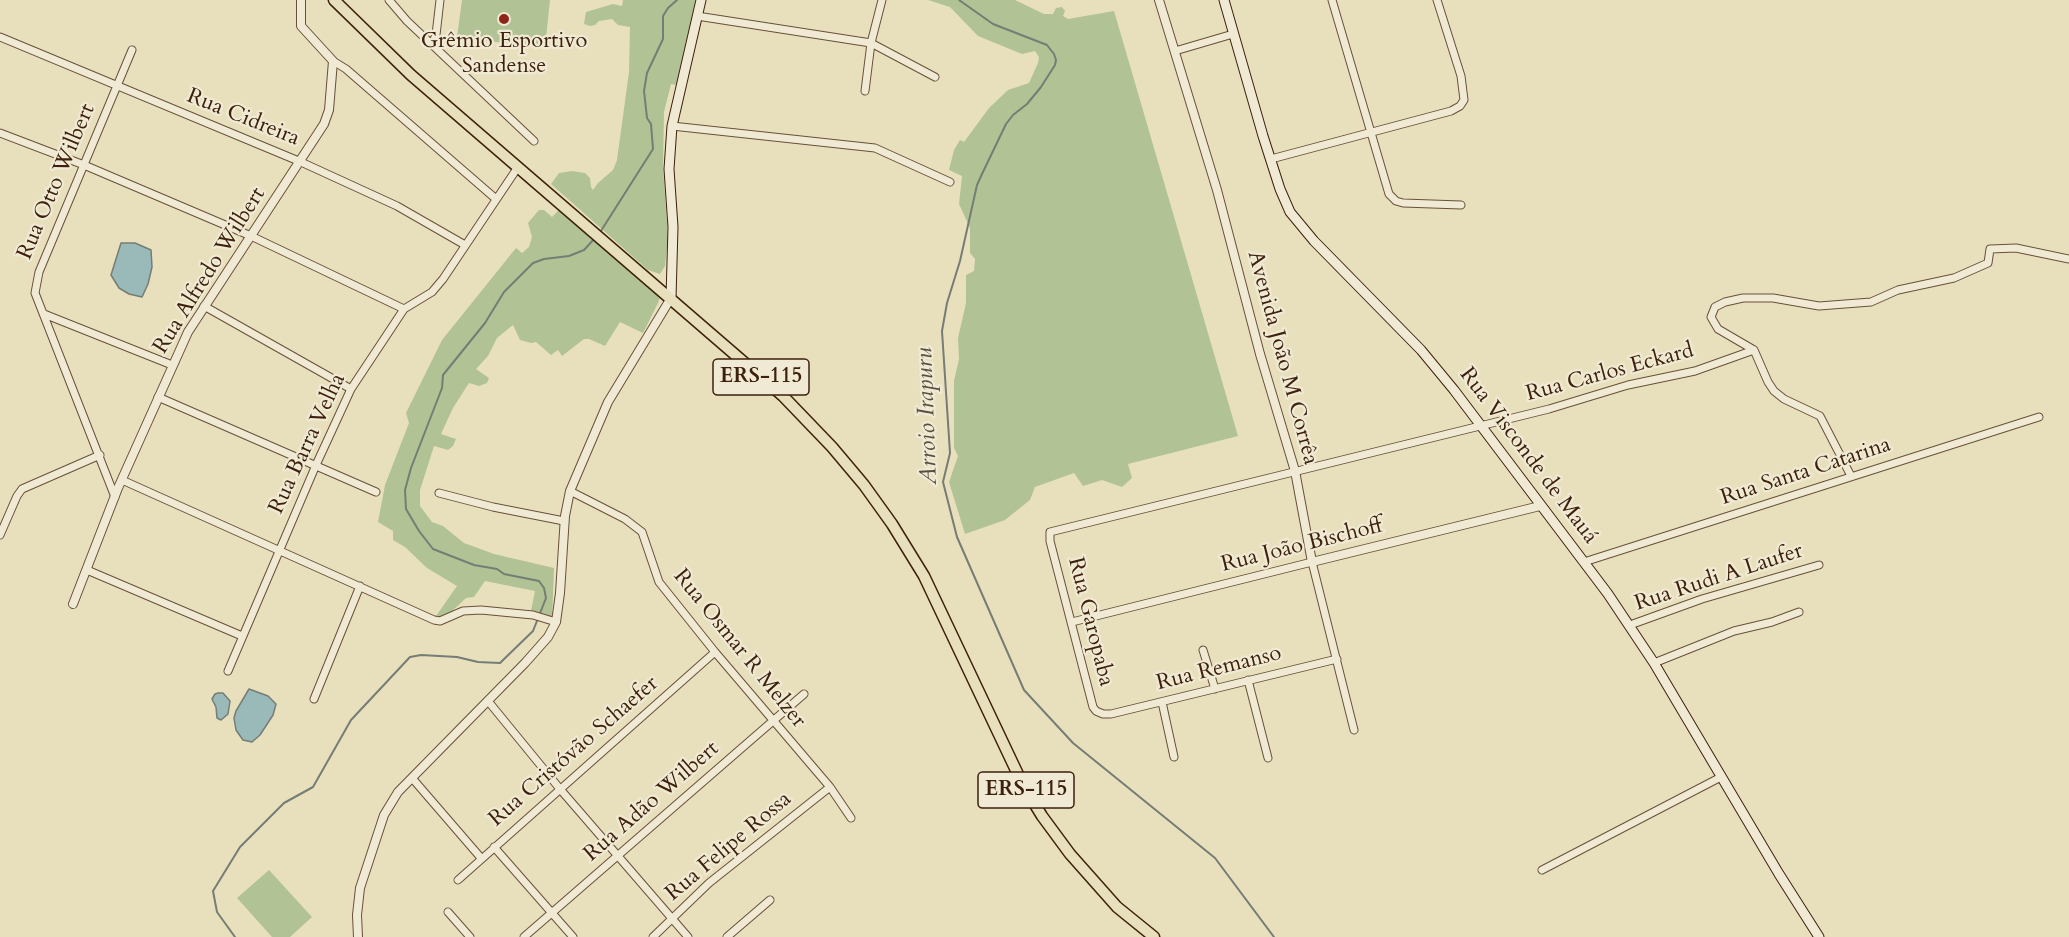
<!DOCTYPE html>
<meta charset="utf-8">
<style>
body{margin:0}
canvas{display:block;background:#e8dfbd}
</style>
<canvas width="2069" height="937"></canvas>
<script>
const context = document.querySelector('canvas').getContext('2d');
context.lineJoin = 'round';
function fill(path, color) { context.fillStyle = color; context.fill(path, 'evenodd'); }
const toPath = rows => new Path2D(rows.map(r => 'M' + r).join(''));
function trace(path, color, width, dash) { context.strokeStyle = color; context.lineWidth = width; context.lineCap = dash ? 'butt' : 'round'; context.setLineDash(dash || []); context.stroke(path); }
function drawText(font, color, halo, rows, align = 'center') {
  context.font = font + ' Cardo,serif'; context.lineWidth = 4.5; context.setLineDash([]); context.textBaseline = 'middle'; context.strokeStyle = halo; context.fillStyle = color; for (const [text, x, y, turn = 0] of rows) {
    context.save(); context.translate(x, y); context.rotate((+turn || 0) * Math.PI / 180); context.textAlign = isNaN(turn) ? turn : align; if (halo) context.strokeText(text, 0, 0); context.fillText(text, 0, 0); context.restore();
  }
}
const green = toPath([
 [462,0,550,0,545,48,457,37],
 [623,0,696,0,676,85,671,84,664,112,663,167,668,238,665,266,660,274,648,270,551,184,559,173,572,171,585,173,590,178,591,187,593,190,598,183,613,170,617,160,629,72,630,27,618,25,612,19,599,21,595,25,590,26,584,24,586,12,613,4,622,6],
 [928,0,1015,0,1044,14,1053,14,1056,8,1062,7,1065,11,1063,16,1068,19,1114,11,1238,436,1128,464,1132,478,1122,487,1102,480,1083,486,1074,473,1035,487,1030,500,1005,520,965,534,949,482,958,456,954,448,954,381,959,359,958,338,966,303,966,275,974,271,975,259,970,253,970,228,959,204,962,176,949,170,954,150,960,140,964,142,989,108,1008,90,1029,83,1038,63,1039,57,1035,51,1022,54,978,36,950,7],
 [560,209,660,297,658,303,643,333,620,322,605,346,589,339,584,339,562,356,558,350,551,355,536,342,531,343,520,340,513,325,497,338,488,356,476,369,489,378,487,383,479,386,469,383,453,408,441,434,456,439,453,446,448,450,434,446,420,490,420,506,432,522,443,526,464,543,494,554,554,568,552,619,531,611,535,591,485,581,474,597,466,598,450,613,442,616,436,616,457,586,427,568,405,547,393,540,393,531,378,522,385,485,409,423,406,413,442,340,516,248,522,253,529,247,532,237,528,223,539,210,544,210,552,217],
 [269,870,312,917,290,937,272,937,237,898]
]);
const water = toPath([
 [121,243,135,243,151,250,152,267,148,284,142,297,129,294,119,288,111,275,121,243],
 [249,689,268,696,276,704,273,715,260,735,252,742,243,740,236,730,234,718,236,711,249,689],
 [218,693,223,693,230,701,228,714,221,720,217,718,216,707,212,699,215,694,218,693]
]);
const stream = toPath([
 [959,0,993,24,1047,45,1054,54,1056,60,1055,65,1041,87,1027,104,1013,115,1006,124,982,174,977,185,960,261,947,303,942,331,950,453,943,482,957,537,1024,690,1073,743,1215,858,1274,937],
 [599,234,653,149,651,124,647,118,644,91,647,73,663,39,663,16,668,8,677,0],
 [235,937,217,912,213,891,240,847,284,803,313,787,351,720,410,657,421,655,457,657,478,662,500,663,533,631,546,598,544,588,539,581,504,574,497,569,474,565,433,549,419,531,406,509,405,490,411,468,442,388,443,375,485,323,504,292,533,263,544,259,569,256,584,250,595,238]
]);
const minor = toPath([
 [389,0,407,21,534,141],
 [1332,0,1389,194,1396,201,1403,203,1461,205],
 [697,16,871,43,935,77],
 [0,37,301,162,397,206,465,245],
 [432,44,436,35,440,0],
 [1175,51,1233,34],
 [333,61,346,69,496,199],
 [865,91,871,43,882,0],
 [672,126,875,148,950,182],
 [0,133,84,165,251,236,404,309],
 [1271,159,1451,111,1460,106,1464,100,1461,76,1437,0],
 [204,306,351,389],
 [44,314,172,365],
 [1754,350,1718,329,1711,317,1715,307,1725,302,1743,298,1773,298,1819,306,1871,302,1898,290,1954,278,1988,263,1990,249,2016,248,2069,259],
 [1754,350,1768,382,1774,391,1784,399,1820,416,1851,476],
 [158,397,376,492],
 [122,480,434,620,440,621,463,611,481,610,533,615,556,622],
 [570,491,625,519,642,532,659,582,715,652,830,787,851,818],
 [439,493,493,507,564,521],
 [115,497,35,293,39,272,132,50],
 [0,535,17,496,22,489,100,455],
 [1584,562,2039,417],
 [87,570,242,636],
 [1072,622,1312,562,1354,730],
 [1630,625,1702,599,1819,565],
 [1203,650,1215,689],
 [1337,659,1111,714,1103,714,1096,711,1093,707,1050,541,1050,532,1549,409,1628,385,1695,371,1754,350],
 [1654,663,1734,631,1772,622,1799,612],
 [228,671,316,465,351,389,404,309,432,292,443,279,518,167],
 [1248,680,1268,758],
 [314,699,360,586],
 [488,701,560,789,688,937],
 [1162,702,1174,757],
 [412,778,481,858],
 [494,847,573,937],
 [1542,870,1721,777],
 [458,880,715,652],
 [448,912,470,937],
 [524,937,804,694],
 [653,937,709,883,830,787],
 [727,937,770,900]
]);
const tertiary = toPath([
 [1159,0,1217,190,1260,354,1295,471,1312,562,1540,506],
 [73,604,118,488,188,332,324,124,329,110,333,61,301,26,301,0],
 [358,937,357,915,360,888,384,815,398,792,525,663,548,637,556,622,560,593,565,516,570,491,608,402,671,298]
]);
const secondary = toPath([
 [1224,0,1263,136,1280,189,1290,212,1314,241,1421,350,1454,390,1608,594,1654,663,1779,874,1819,937],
 [671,298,673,227,669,169,672,126,701,0]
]);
const primary = toPath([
 [334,0,411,75,783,396,832,447,864,485,892,524,924,576,1023,785,1042,816,1070,854,1117,907,1154,937]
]);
const markers = [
 [504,19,6,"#8f2418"]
];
const shields = [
 [761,377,96],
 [1026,790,96]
];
const shieldNames = [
 ["ERS-115",761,377],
 ["ERS-115",1026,790]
];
const poiNames = [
 ["Grêmio Esportivo",504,42],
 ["Sandense",504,67]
];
const streetNames = [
 ["Rua Cidreira",243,118,22],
 ["Rua Otto Wilbert",57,182,-67],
 ["Rua Alfredo Wilbert",210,271,-58],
 ["Avenida João M Corrêa",1282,358,75],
 ["Rua Carlos Eckard",1610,373,-15],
 ["Rua Barra Velha",308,444,-65],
 ["Rua Visconde de Mauá",1528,456,53],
 ["Rua Santa Catarina",1806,472,-18],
 ["Rua João Bischoff",1302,546,-14],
 ["Rua Rudi A Laufer",1719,578,-18],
 ["Rua Garopaba",1090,622,76],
 ["Rua Osmar R Melzer",739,649,51],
 ["Rua Remanso",1219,669,-14],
 ["Rua Cristóvão Schaefer",574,752,-41],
 ["Rua Adão Wilbert",652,802,-41],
 ["Rua Felipe Rossa",729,847,-40]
];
const waterNames = [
 ["Arroio Irapuru",928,416,-92]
];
fill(green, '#b1c395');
fill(water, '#9ababa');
trace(water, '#757d74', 1.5);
trace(stream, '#757d74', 2);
trace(minor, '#685038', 9);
trace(tertiary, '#685038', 10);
trace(secondary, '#3d210c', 11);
trace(primary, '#3d210c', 13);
trace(minor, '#f0ead4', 7);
trace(tertiary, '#f0ead4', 8);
trace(secondary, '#f0ead4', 9);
trace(primary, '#e8dfbd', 10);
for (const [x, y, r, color] of markers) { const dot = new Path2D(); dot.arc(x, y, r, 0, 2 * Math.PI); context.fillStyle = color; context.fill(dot); trace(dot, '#f0ead4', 2); }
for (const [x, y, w] of shields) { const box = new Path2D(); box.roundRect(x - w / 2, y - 18, w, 36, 4.5); context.fillStyle = '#f0ead4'; context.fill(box); trace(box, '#3d210c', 1.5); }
drawText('bold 21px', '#3d210c', null, shieldNames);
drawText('22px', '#3d210c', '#f0ead4', poiNames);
drawText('22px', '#3d210c', '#f0ead4', streetNames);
drawText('italic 24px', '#594f40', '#f0ead4', waterNames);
</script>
